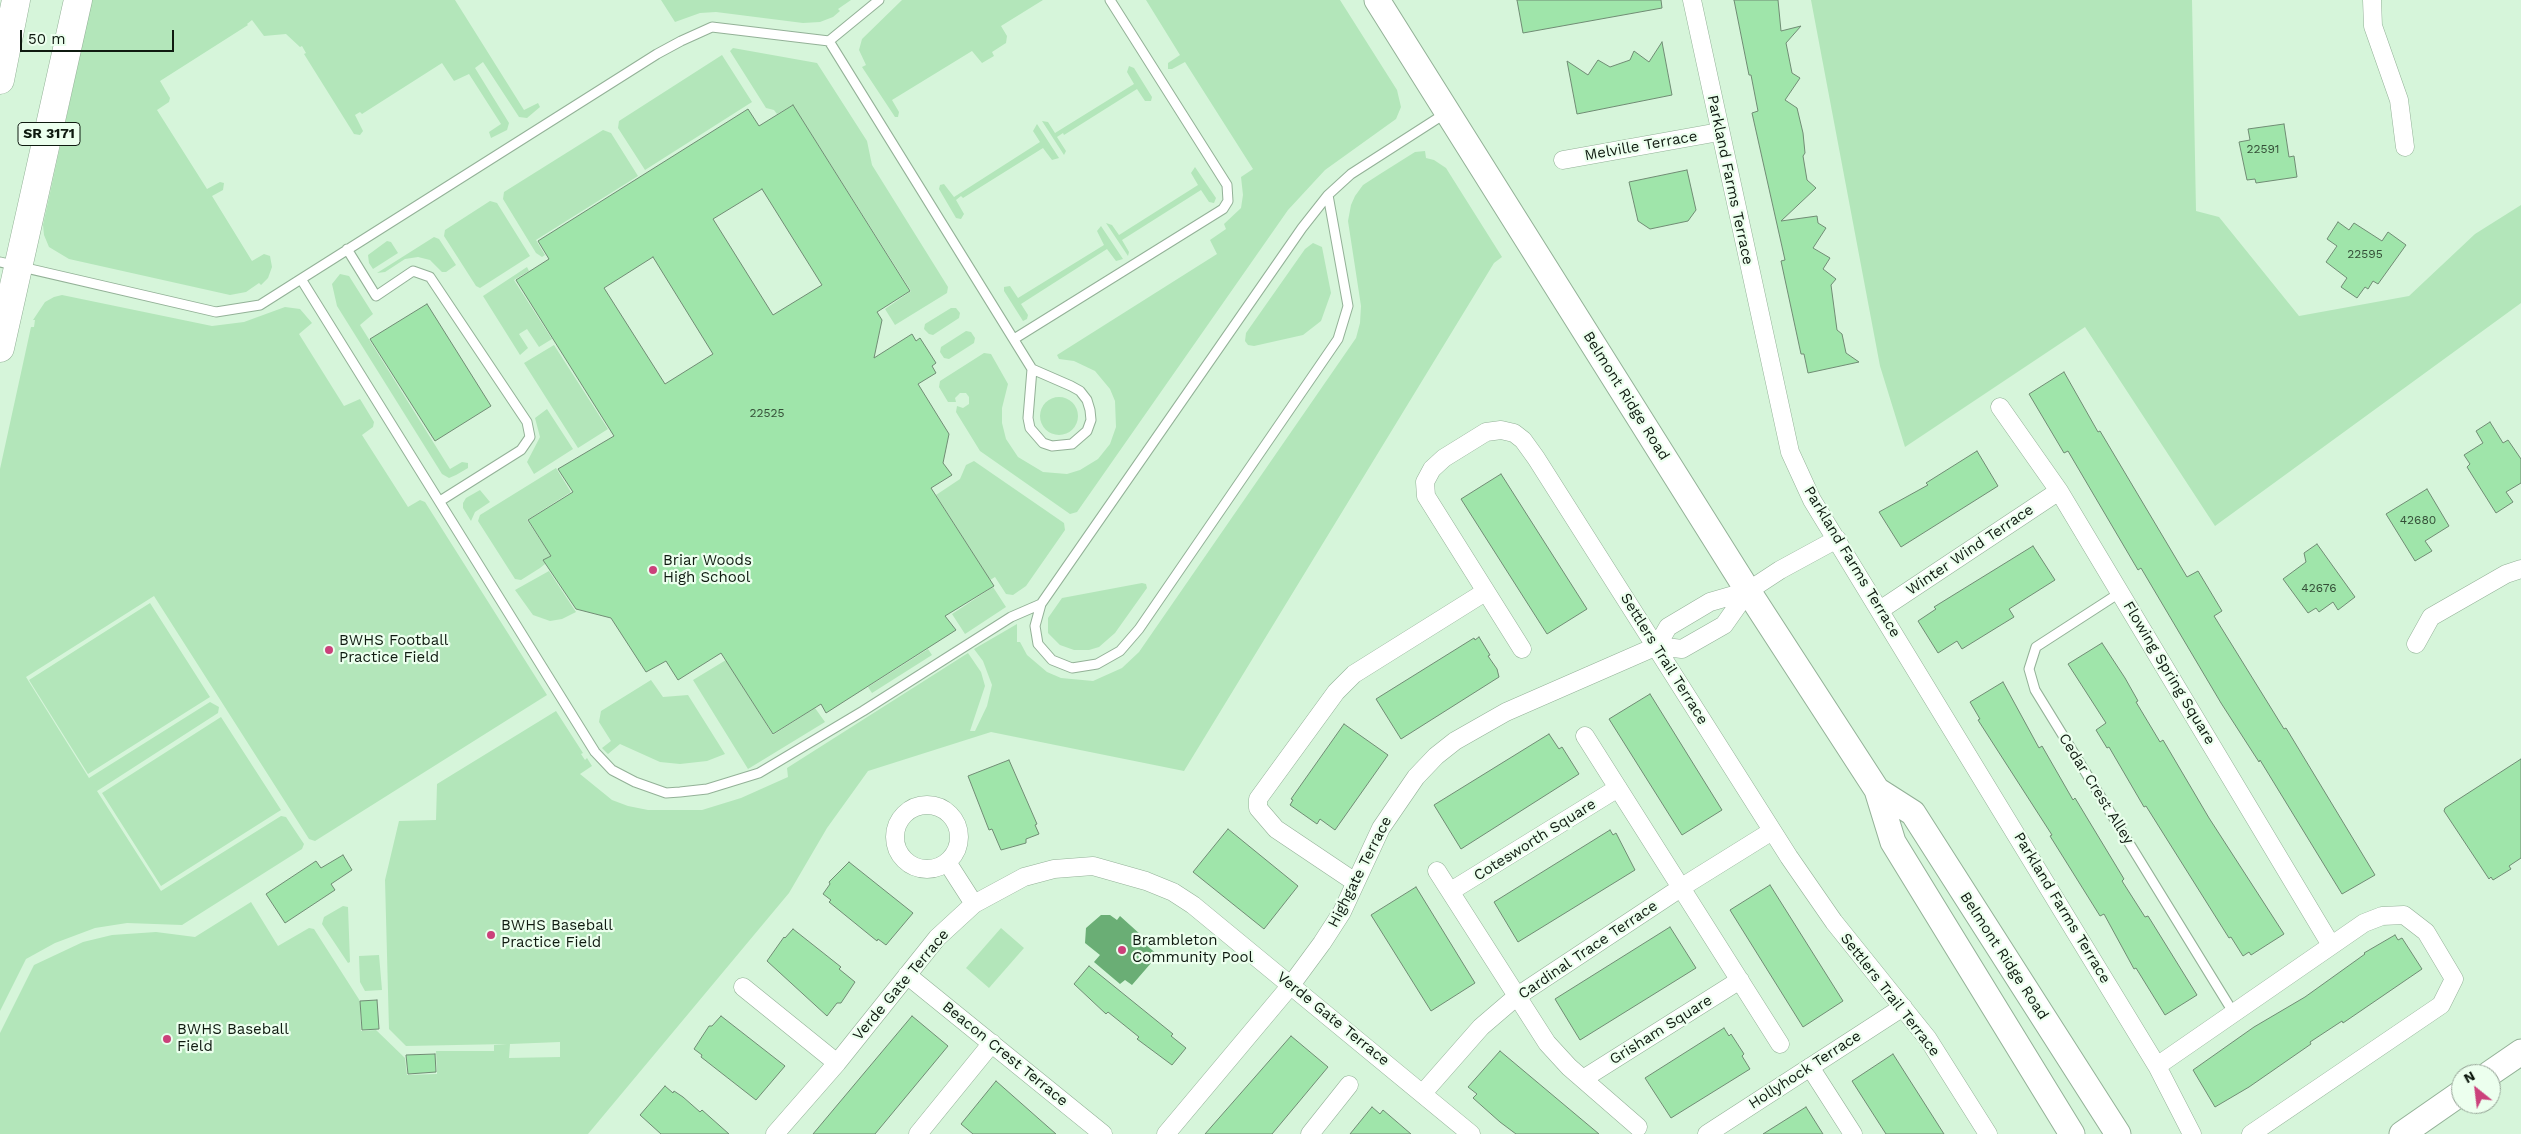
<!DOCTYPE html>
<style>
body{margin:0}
#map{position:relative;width:2521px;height:1134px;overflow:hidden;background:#d6f5da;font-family:"Work Sans",sans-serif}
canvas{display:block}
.north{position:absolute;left:2451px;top:1064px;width:50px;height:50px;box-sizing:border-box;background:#ecffee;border:1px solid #94a395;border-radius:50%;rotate:331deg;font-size:14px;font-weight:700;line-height:20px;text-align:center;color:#0f1a10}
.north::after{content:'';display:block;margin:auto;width:18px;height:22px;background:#cb417b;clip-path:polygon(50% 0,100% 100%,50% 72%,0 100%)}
.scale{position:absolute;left:20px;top:30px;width:154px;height:22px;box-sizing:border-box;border:2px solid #0f1a10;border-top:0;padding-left:6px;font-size:15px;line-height:18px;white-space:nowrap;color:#0f1a10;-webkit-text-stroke:4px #ecffee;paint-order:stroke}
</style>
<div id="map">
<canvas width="2521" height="1134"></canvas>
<div class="north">N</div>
<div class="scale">50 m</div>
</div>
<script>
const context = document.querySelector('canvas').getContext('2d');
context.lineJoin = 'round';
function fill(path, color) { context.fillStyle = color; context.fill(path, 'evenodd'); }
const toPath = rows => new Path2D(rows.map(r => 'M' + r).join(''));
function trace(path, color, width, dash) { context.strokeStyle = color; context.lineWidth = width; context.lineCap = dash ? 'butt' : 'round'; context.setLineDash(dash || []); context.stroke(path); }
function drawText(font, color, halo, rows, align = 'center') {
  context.font = font + ' "Work Sans",sans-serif'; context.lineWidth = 4.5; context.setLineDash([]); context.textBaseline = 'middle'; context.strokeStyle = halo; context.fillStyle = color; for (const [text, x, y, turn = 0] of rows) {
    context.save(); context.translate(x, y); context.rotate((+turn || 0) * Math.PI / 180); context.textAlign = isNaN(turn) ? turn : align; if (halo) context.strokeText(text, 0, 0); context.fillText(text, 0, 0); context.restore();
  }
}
const green = toPath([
 [92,0,455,0,524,110,538,103,540,107,527,118,519,117,483,62,475,68,509,123,507,130,491,138,489,132,501,124,469,74,454,81,442,63,362,114,360,112,355,115,363,131,360,135,354,134,304,54,306,53,302,46,300,47,286,34,264,36,252,20,247,24,248,25,160,81,170,98,169,102,157,110,207,189,220,182,224,183,223,190,212,196,252,261,264,254,270,256,272,267,268,278,261,285,259,283,246,292,230,295,69,259,49,247,44,235,43,225],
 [661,0,851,0,838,9,840,11,833,17,820,22,803,23,716,12,700,13,675,22],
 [902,0,1043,0,1001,26,1007,36,1006,43,992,52,994,56,982,63,972,51,892,100,899,112,898,117,895,117,862,67,866,65,859,50,862,39],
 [1146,0,1340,0,1397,90,1401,107,1396,119,1325,170,1288,210,1077,512,1070,514,980,451,956,412,957,406,963,408,969,404,969,397,966,393,960,393,955,398,956,402,948,402,939,387,940,381,984,353,991,354,1008,384,1002,408,1002,423,1006,439,1018,457,1043,472,1067,474,1080,470,1098,459,1110,444,1116,427,1115,401,1110,389,1095,371,1074,361,1059,359,1057,355,1217,254,1210,240,1226,229,1224,224,1241,208,1243,195,1241,177,1253,169,1185,62,1172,69,1168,69,1168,63,1180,55],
 [1811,0,2192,0,2196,211,2219,217,2299,316,2409,296,2475,234,2521,205,2521,303,2215,526,2085,327,1905,447,1880,366],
 [733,48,817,63,867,141,872,165,948,287,947,293,895,325,885,309,911,291,793,105,777,114,774,110,766,108,730,51],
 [722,55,752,102,645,170,618,128,619,121],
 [1129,66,1134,68,1152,97,1151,101,1145,101,1137,89,1064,135,1063,133,1057,137,1066,151,1064,155,1042,121,1048,122,1055,133,1134,84,1127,72],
 [1037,124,1059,158,1052,160,1043,148,963,198,961,196,956,200,964,214,961,219,956,218,939,189,940,185,944,184,954,197,1040,142,1033,131],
 [603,130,611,133,638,176,536,240,545,255,542,257,536,253,503,199,504,192],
 [1425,151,1426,158,1434,160,1446,168,1502,257,1494,263,1184,771,991,732,868,771,827,828,789,893,588,1134,0,1134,0,1033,34,965,83,942,112,935,156,932,195,937,251,902,278,946,309,928,314,929,360,1001,361,1031,376,1030,405,1058,407,1075,437,1074,436,1051,494,1051,494,1045,507,1044,406,1046,389,1029,385,880,399,821,436,820,437,784,556,711,583,753,581,754,585,760,587,758,592,766,580,774,612,800,628,806,648,810,702,810,741,798,788,777,787,768,968,653,981,672,985,686,970,731,975,731,987,706,992,685,983,661,974,649,1017,624,1017,642,1020,642,1027,655,1047,672,1061,678,1093,681,1122,668,1139,652,1356,338,1360,323,1361,306,1348,221,1351,205,1355,196,1363,185,1380,174,1415,152],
 [560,1042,560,1057,509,1058,510,1044],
 [1195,167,1216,198,1214,203,1209,202,1201,190,1122,240,1129,252,1128,256,1106,223,1112,225,1119,235,1198,185,1191,173],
 [490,201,497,203,530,256,480,288,476,286,444,236,445,230],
 [1101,226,1123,259,1116,261,1107,249,1021,304,1028,315,1027,319,1023,321,1004,291,1004,287,1010,286,1018,298,1104,245,1097,231],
 [434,237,439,239,456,265,446,272,442,272,430,260,418,257,405,259,385,272,377,273],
 [387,241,391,242,398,253,373,269,369,263,368,255],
 [1313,243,1322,247,1331,293,1321,321,1303,335,1254,346,1248,345,1245,341,1246,333,1305,249],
 [527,267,529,271,514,280,552,339,539,347,527,329,519,334,528,348,520,355,483,296],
 [340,274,349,276,373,314,360,325,450,469,462,462,468,463,468,468,456,475,449,478,442,474,337,306,332,284],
 [62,295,212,326,244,322,285,307,300,309,312,323,299,334,344,406,360,399,374,422,373,427,362,435,408,507,420,500,425,502,547,695,315,841,309,839,154,596,26,677,89,778,210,702,219,707,218,713,97,791,161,891,281,816,286,817,304,844,302,849,182,925,127,923,95,928,55,943,26,959,0,1011,0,469,31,327,34,327,35,320,33,320,45,302,54,297],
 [951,308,956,308,960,313,959,318,933,335,929,334,924,329,925,324],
 [966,331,971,332,975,338,974,343,949,359,944,358,940,352,941,347],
 [554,345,608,429,578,448,524,363],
 '1040 416a19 19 0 1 1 38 0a19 19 0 1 1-38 0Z',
 [547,409,573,449,534,474,527,462,540,437,535,418],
 [974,461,1064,523,1065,530,1026,586,1013,595,1006,594,995,577,990,580,936,495,960,479,966,465],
 [556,468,571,492,527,520,551,556,544,560,545,564,540,568,521,580,515,579,478,521,480,515],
 [480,490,490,502,475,512,471,521,463,508,463,503,466,498],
 [549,571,576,612,562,619,550,621,533,615,515,590],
 [1142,583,1146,584,1147,588,1115,633,1099,647,1089,650,1074,650,1060,645,1048,633,1048,618,1062,598],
 [993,587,1006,607,965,634,952,614],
 [150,603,210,697,88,774,29,680],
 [928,649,932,655,872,693,868,687],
 [726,660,773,735,815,708,825,722,748,769,693,680],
 [651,680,663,697,688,695,725,754,707,761,680,764,660,762,620,744,608,754,602,748,611,741,599,722,601,711],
 [221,717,281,810,161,886,102,793],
 [343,906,348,907,350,962,348,963,322,924,324,917],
 [1001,928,1024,948,989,988,966,968],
 [379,955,382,990,365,991,360,982,359,956]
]);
const water = toPath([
 [1101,915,1110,915,1117,920,1120,916,1141,935,1139,939,1158,955,1132,985,1125,980,1120,984,1094,962,1100,955,1085,943,1086,928]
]);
const building = toPath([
 [1517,0,1661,0,1662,8,1523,33,1517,0],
 [1734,0,1778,0,1781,31,1801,26,1786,43,1792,73,1800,78,1785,100,1797,108,1803,133,1805,153,1803,156,1807,180,1816,188,1781,221,1817,216,1818,223,1826,228,1813,248,1830,258,1823,269,1836,279,1831,285,1837,330,1842,334,1846,353,1859,362,1808,373,1804,354,1801,354,1781,261,1785,260,1752,113,1758,111,1751,75,1749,75,1734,0],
 [1662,42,1672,95,1577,114,1567,61,1588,75,1598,60,1610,67,1630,60,1634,51,1649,62,1662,42],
 [793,105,910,291,877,312,882,320,874,358,912,334,916,341,920,338,936,363,932,366,936,373,918,384,949,434,943,463,952,475,931,488,994,586,945,616,956,630,826,713,821,704,773,734,721,653,678,680,666,661,646,672,611,618,576,609,543,560,551,556,528,520,573,492,558,469,614,436,516,280,549,259,538,241,748,109,759,126,793,105],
 [762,189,822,285,773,315,713,219,762,189],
 [653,257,713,354,665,384,604,288,653,257],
 [2284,124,2289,157,2294,156,2297,177,2256,183,2255,179,2247,180,2239,142,2250,140,2248,129,2284,124],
 [1687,170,1696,210,1688,221,1650,229,1638,221,1629,182,1687,170],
 [2338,222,2349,230,2354,223,2382,241,2388,232,2406,245,2378,284,2373,281,2368,289,2365,287,2357,298,2341,287,2347,278,2326,262,2337,246,2327,239,2338,222],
 [427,304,491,406,435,441,370,339,427,304],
 [2064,372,2098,432,2100,431,2187,577,2198,571,2222,611,2214,616,2284,729,2286,728,2375,875,2342,894,2260,760,2259,762,2221,703,2141,568,2138,570,2068,451,2064,453,2029,394,2064,372],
 [2490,422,2503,443,2508,440,2521,459,2521,483,2506,492,2513,502,2496,513,2467,467,2470,464,2464,455,2483,443,2476,431,2490,422],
 [1977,451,1998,486,1901,547,1879,512,1928,485,1926,483,1977,451],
 [1501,474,1587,609,1547,634,1461,499,1501,474],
 [2427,489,2449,526,2425,541,2432,551,2415,561,2386,514,2427,489],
 [2317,544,2355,597,2338,610,2333,602,2319,612,2316,608,2308,613,2283,579,2306,562,2304,553,2317,544],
 [2033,546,2055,580,2009,609,2014,617,1996,628,1962,649,1957,641,1938,653,1918,621,1936,609,1934,607,2033,546],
 [1479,637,1490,655,1488,656,1497,669,1499,677,1401,739,1376,699,1474,638,1475,640,1479,637],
 [2102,643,2125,678,2138,701,2136,702,2160,742,2163,740,2209,818,2284,934,2251,955,2249,952,2243,956,2231,937,2229,938,2146,806,2144,807,2109,747,2107,748,2096,730,2106,723,2068,664,2102,643],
 [2003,682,2039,748,2042,746,2073,800,2075,798,2124,879,2122,881,2145,917,2148,916,2197,995,2165,1015,2136,968,2134,969,2104,914,2100,916,2050,836,2052,835,1978,720,1980,719,1970,702,2003,682],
 [1650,694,1722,810,1682,835,1609,719,1650,694],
 [1344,724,1388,755,1335,830,1320,819,1317,824,1290,805,1293,800,1291,799,1344,724],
 [1549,734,1559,749,1562,747,1579,774,1461,849,1434,805,1549,734],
 [2521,759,2521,858,2509,866,2511,869,2493,880,2491,877,2489,879,2444,811,2445,808,2521,759],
 [1009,760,1037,824,1035,825,1039,834,1026,839,1026,843,1001,850,992,829,989,830,968,776,1009,760],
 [1228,829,1298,886,1264,929,1193,872,1228,829],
 [1610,830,1613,835,1616,833,1635,870,1518,942,1494,902,1610,830],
 [343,855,352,870,331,884,335,890,285,923,266,894,316,861,321,868,343,855],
 [849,862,913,913,886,945,878,939,877,941,829,902,831,900,823,894,830,884,829,882,849,862],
 [1770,885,1843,1001,1803,1027,1730,910,1770,885],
 [1416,887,1475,983,1431,1011,1371,915,1416,887],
 [1670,927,1696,968,1580,1040,1555,999,1670,927],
 [793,929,841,967,839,969,855,982,841,1003,837,1003,827,1016,767,961,784,937,785,938,793,929],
 [2395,935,2398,940,2402,938,2422,969,2343,1023,2342,1021,2310,1042,2311,1044,2249,1087,2215,1107,2193,1070,2254,1027,2305,997,2365,954,2364,953,2395,935],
 [1089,966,1173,1034,1171,1036,1186,1048,1172,1065,1137,1039,1139,1037,1108,1012,1106,1014,1074,984,1089,966],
 [377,1000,379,1029,362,1030,360,1001,377,1000],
 [721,1016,785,1066,756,1100,701,1057,702,1055,694,1049,709,1026,712,1026,721,1016],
 [912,1016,948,1046,875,1134,813,1134,912,1016],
 [1724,1028,1729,1036,1731,1034,1744,1054,1742,1056,1750,1069,1671,1118,1645,1078,1724,1028],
 [1291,1036,1328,1067,1272,1134,1205,1134,1291,1036],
 [1500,1051,1599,1134,1516,1134,1500,1122,1473,1098,1477,1094,1468,1087,1500,1051],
 [435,1054,436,1072,408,1074,406,1055,435,1054],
 [1893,1054,1944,1134,1886,1134,1852,1081,1893,1054],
 [996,1081,1056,1134,973,1134,961,1124,996,1081],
 [665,1086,673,1093,674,1091,683,1097,700,1112,702,1110,729,1134,661,1134,640,1115,665,1086],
 [1372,1107,1380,1114,1383,1110,1411,1134,1350,1134,1372,1107],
 [1806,1107,1823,1134,1763,1134,1806,1107]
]);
const service = toPath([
 [879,0,829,41,712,27,681,41,657,54,301,279,595,752,612,770,635,782,666,793,680,792,707,789,759,773,863,711,1011,617,1041,604],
 [829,41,1032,369],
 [1328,195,1348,306,1338,339,1139,629,1120,651,1097,664,1072,668,1052,660,1038,644,1035,626,1041,604,1302,228,1328,195,1351,174,1446,113],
 [347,249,376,296,413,271,430,277,527,422,530,437,521,450,440,501],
 [0,262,216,312,260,305,301,279],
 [1014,339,1223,209,1228,201,1227,185,1110,0],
 [1032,369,1071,386,1080,391,1087,400,1090,410,1091,420,1087,431,1072,444,1052,446,1043,443,1030,428,1028,418,1032,369],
 [2121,592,2036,647,2029,669,2035,690,2233,1012]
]);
const minor = toPath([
 [1692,0,1790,452,1812,500,2157,1066,2192,1134],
 [2372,0,2373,26,2399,100,2405,147],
 [1563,160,1719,132],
 [2000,407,2059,491,2331,945],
 [1880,610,2059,491],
 [2416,644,2431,617,2506,574,2521,569],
 [1657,646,1668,627,1710,602,1748,591,1780,570,1837,539],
 [1522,649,1426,496,1425,482,1432,469,1444,458,1486,432,1501,430,1514,433,1523,440,1536,458,1789,857,1834,922,1928,1039,1988,1134],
 [1585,736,1780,1044],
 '895 837a32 32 0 1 1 64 0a32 32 0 1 1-64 0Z',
 [947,862,974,904],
 [1437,871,1547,1043,1569,1067,1638,1127],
 [1355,882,1276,829,1258,808,1258,799,1336,692,1354,674,1485,592],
 [1451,891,1618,788],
 [907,975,1103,1134],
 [743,987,837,1063],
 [2157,1066,2364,923,2382,916,2404,915,2426,932,2454,979,2441,1005,2251,1134],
 [1810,1067,1853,1134],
 [1583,1079,1740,980],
 [1423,1093,1481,1027,1516,997,1682,887,1772,831],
 [775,1134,837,1063,937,938,974,904,1024,877,1054,869,1093,866,1146,881,1173,892,1193,905,1471,1134],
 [918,1134,992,1043],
 [1166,1134,1291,985,1322,943,1342,912,1381,828,1416,777,1436,756,1455,741,1506,712,1657,646,1682,649,1724,625,1748,591],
 [1310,1134,1349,1085],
 [1707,1134,1903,1007]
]);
const secondary = toPath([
 [1377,0,1748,591,1877,790,1893,842,2072,1134],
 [1877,790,1913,813,2118,1134],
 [2489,1074,2521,1052],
 [2402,1134,2461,1093]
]);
const primary = toPath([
 [0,80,16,0],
 [0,348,78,0]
]);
const markers = [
 [653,570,5,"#cb417b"],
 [329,650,5,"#cb417b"],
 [491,935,5,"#cb417b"],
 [1122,950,5,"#cb417b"],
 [167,1039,5,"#cb417b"]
];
const numberNames = [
 ["22591",2263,149],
 ["22595",2365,254],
 ["22525",767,413],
 ["42680",2418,520],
 ["42676",2319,588]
];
const shields = [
 [49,134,62]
];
const shieldNames = [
 ["SR 3171",49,134]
];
const streetNames = [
 ["Melville Terrace",1641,146,-10],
 ["Parkland Farms Terrace",1730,180,78],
 ["Belmont Ridge Road",1626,396,58],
 ["Winter Wind Terrace",1970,550,-34],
 ["Parkland Farms Terrace",1852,562,59],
 ["Settlers Trail Terrace",1664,659,58],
 ["Flowing Spring Square",2169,673,59],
 ["Cedar Crest Alley",2096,789,58],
 ["Cotesworth Square",1535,840,-32],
 ["Highgate Terrace",1360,872,-63],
 ["Parkland Farms Terrace",2062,908,59],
 ["Cardinal Trace Terrace",1588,950,-34],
 ["Belmont Ridge Road",2004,956,57],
 ["Verde Gate Terrace",901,985,-50],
 ["Settlers Trail Terrace",1890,995,52],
 ["Verde Gate Terrace",1333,1019,39],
 ["Grisham Square",1661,1030,-32],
 ["Beacon Crest Terrace",1005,1054,39],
 ["Hollyhock Terrace",1805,1070,-33]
];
const poiNames = [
 ["Briar Woods",663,561],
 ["High School",663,578],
 ["BWHS Football",339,641],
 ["Practice Field",339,658],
 ["BWHS Baseball",501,926],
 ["Practice Field",501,943],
 ["Brambleton",1132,941],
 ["Community Pool",1132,958],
 ["BWHS Baseball",177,1030],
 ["Field",177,1047]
];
fill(green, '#b3e6ba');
fill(water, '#6aae75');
fill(building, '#9fe5aa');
trace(building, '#708c74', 1);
trace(service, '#93b197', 11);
trace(minor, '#93b197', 19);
trace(secondary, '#93b197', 27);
trace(primary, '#93b197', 29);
trace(service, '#fff', 9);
trace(minor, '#fff', 18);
trace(secondary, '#fff', 25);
trace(primary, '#fff', 28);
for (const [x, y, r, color] of markers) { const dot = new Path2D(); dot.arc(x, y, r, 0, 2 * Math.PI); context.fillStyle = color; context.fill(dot); trace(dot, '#ecffee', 2); }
drawText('12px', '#334d36', null, numberNames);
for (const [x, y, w] of shields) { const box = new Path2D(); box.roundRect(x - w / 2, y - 11.5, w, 23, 4); context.fillStyle = '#ecffee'; context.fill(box); trace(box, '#0f1a10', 1); }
drawText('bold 14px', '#0f1a10', null, shieldNames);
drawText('15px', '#0f1a10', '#ecffee', streetNames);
drawText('15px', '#0f1a10', '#ecffee', poiNames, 'left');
</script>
